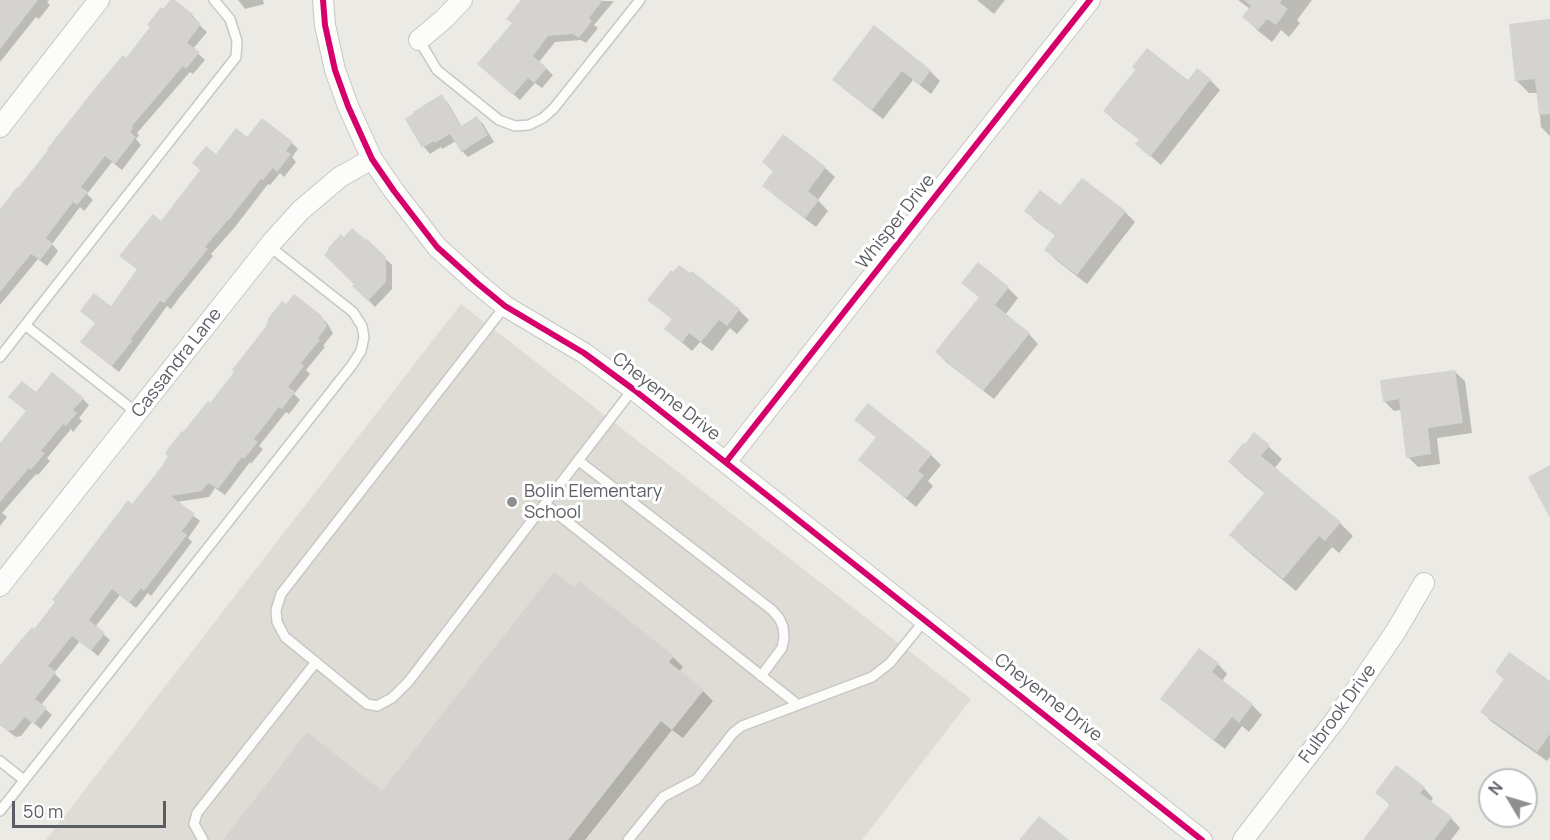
<!DOCTYPE html>
<style>
body{margin:0}
#map{position:relative;width:1550px;height:840px;overflow:hidden;background:#ebeae4;font-family:Manrope,sans-serif}
canvas{display:block}
.north{position:absolute;left:1478px;top:768px;width:60px;height:60px;box-sizing:border-box;background:#fff;border:2px solid #bdbfc1;border-radius:50%;rotate:308deg;font-size:16px;font-weight:700;line-height:24px;text-align:center;color:#5a5e64}
.north::after{content:'';display:block;margin:auto;width:21px;height:27px;background:#8d8f91;clip-path:polygon(50% 0,100% 100%,50% 72%,0 100%)}
.scale{position:absolute;left:12px;top:801px;width:154px;height:27px;box-sizing:border-box;border:3px solid #5a5e64;border-top:0;padding-left:8px;font-size:18px;line-height:21px;white-space:nowrap;color:#5a5e64;-webkit-text-stroke:4px #fff;paint-order:stroke}
</style>
<div id="map">
<canvas width="1550" height="840"></canvas>
<div class="north">N</div>
<div class="scale">50 m</div>
</div>
<script>
const context = document.querySelector('canvas').getContext('2d');
context.lineJoin = 'round';
function fill(path, color) { context.fillStyle = color; context.fill(path, 'evenodd'); }
const toPath = rows => new Path2D(rows.map(r => 'M' + r).join(''));
function trace(path, color, width, dash) { context.strokeStyle = color; context.lineWidth = width; context.lineCap = dash ? 'butt' : 'round'; context.setLineDash(dash || []); context.stroke(path); }
function drawText(font, color, halo, rows, align = 'center') {
  context.font = font + ' Manrope,sans-serif'; context.lineWidth = 6; context.setLineDash([]); context.textBaseline = 'middle'; context.strokeStyle = halo; context.fillStyle = color; for (const [text, x, y, turn = 0] of rows) {
    context.save(); context.translate(x, y); context.rotate((+turn || 0) * Math.PI / 180); context.textAlign = isNaN(turn) ? turn : align; if (halo) context.strokeText(text, 0, 0); context.fillText(text, 0, 0); context.restore();
  }
}
const education = toPath([
 [461,304,971,699,862,840,46,840]
]);
const shadow = toPath([
 [0,0,49,0,47,2,50,5,39,19,36,17,0,62],
 [238,0,263,0,264,4,245,9],
 [523,0,614,1,594,25,598,28,586,43,581,40,555,42,539,62,553,75,542,88,535,83,520,100,486,70,513,24],
 [977,0,1005,0,994,14],
 [1238,0,1312,0,1297,20,1300,23,1289,37,1281,30,1272,42,1257,30,1244,17,1250,9],
 [180,6,192,15,198,22,197,23,207,32,193,49,205,60,193,74,190,72,137,133,139,135,136,139,141,145,122,170,112,162,87,194,93,200,84,211,80,207,52,244,58,251,47,266,38,259,0,305,0,211,126,60,163,11],
 [1550,21,1550,136,1541,127,1538,93,1529,93,1516,80],
 [874,28,930,71,940,81,931,94,913,80,883,119,844,89,834,80],
 [1210,80,1220,90,1161,165,1137,144,1140,140,1115,121,1105,111,1188,82],
 [441,96,448,103,462,127,477,118,483,124,494,142,468,157,462,151,456,141,442,149,441,147,430,154,424,147,407,119],
 [247,139,292,143,298,149,292,157,296,162,284,177,280,173,270,185,268,184,235,227,211,254,213,256,179,298,171,309,167,306,119,372,89,348,111,308,138,270,128,262,162,223,216,156],
 [764,162,825,168,835,177,818,200,828,211,816,227,774,195,764,186,774,172],
 [1082,180,1125,212,1135,222,1087,284,1056,260,1046,250,1056,236,1036,221,1026,211,1061,208],
 [344,239,367,241,392,265,392,289,375,307,354,286,356,284],
 [978,264,1008,288,1018,298,1005,315,1029,334,1038,344,994,399,946,362,937,352,980,298,963,283],
 [674,274,739,310,749,320,737,334,730,328,712,351,700,342,692,351,666,329,673,320,649,300],
 [320,316,327,323,333,333,323,346,325,347,306,370,310,374,294,394,300,400,289,414,286,412,259,446,263,449,251,464,250,462,225,495,215,488,209,497,176,502,200,521,188,538,192,542,151,596,148,593,136,608,120,595,95,627,110,640,98,656,80,641,54,673,61,680,41,705,52,715,41,729,32,722,21,736,16,737,0,725,0,667,35,631,211,405],
 [1455,372,1465,381,1472,433,1437,438,1440,464,1418,467,1408,457,1402,410,1394,411,1384,401],
 [36,394,83,399,89,405,79,418,82,421,73,432,71,429,47,458,50,461,38,475,36,474,2,513,7,517,0,526,0,445,27,412],
 [869,405,931,455,941,465,928,481,933,486,916,507,870,469,860,460,877,438,856,420],
 [1255,434,1282,459,1274,469,1340,523,1353,536,1339,553,1332,547,1296,591,1244,548,1231,535,1265,493,1243,475,1230,462],
 [579,583,673,657,683,667,679,672,703,691,713,701,683,738,672,730,585,840,234,840,382,793],
 [1218,664,1227,674,1222,681,1252,705,1262,715,1249,732,1242,726,1225,749,1172,708,1162,698],
 [1497,672,1550,683,1550,757,1547,761,1492,722,1482,712,1505,680],
 [1424,788,1433,798,1430,803,1451,818,1460,828,1451,840,1365,840,1391,806,1377,793]
]);
const building = toPath([
 [0,0,38,0,0,49],
 [170,0,175,0,193,14,191,16,201,24,187,43,200,52,186,69,183,66,132,126,133,128,130,132,136,137,115,164,105,156,81,187,88,192,77,205,73,202,46,238,53,244,40,260,31,254,0,292,0,209,17,187,18,188,48,150,47,149,97,86,123,55,126,58,150,27,147,25,161,7,163,9],
 [521,0,603,0,589,18,592,21,579,38,573,34,548,36,533,56,547,68,534,83,528,78,513,95,477,64,512,23,506,19],
 [1244,0,1282,0,1280,3,1288,9,1276,25,1267,19,1258,30,1242,17,1251,6],
 [1550,19,1550,114,1539,115,1535,79,1515,81,1509,24],
 [874,25,931,70,920,85,902,71,872,110,832,80],
 [1147,48,1188,80,1197,68,1211,79,1150,157,1135,144,1139,139,1103,111,1135,70,1132,67],
 [442,94,461,126,477,116,488,135,461,152,450,134,435,143,434,141,422,148,405,119,414,113,413,112],
 [262,118,293,142,286,151,291,154,277,172,273,168,263,180,261,179,228,221,227,221,205,247,208,249,173,292,164,303,160,301,131,339,133,340,112,366,80,342,95,323,80,311,94,293,111,306,137,269,119,256,153,214,161,221,200,170,192,163,206,146,216,154,236,128,247,137],
 [783,134,826,167,808,191,819,200,805,218,762,186,773,171,762,162],
 [1082,178,1126,211,1077,275,1044,250,1055,235,1024,211,1040,190,1060,205],
 [352,228,366,240,367,239,386,257,386,282,368,301,352,286,354,284,324,255,329,249,328,248,341,234,344,237],
 [978,262,1009,287,995,305,1030,333,983,391,935,352,979,297,961,283],
 [679,265,690,273,692,271,740,309,727,326,719,320,701,342,689,333,682,343,664,329,672,319,647,300,671,270,673,272],
 [294,294,321,315,327,326,318,338,320,340,301,363,304,366,288,387,295,392,282,409,279,407,254,439,258,442,244,459,242,457,218,489,208,483,202,491,171,496,195,514,182,531,187,535,144,591,141,588,129,603,112,589,89,620,105,633,91,651,72,636,48,666,56,672,35,699,47,708,34,724,25,717,14,730,8,731,0,725,0,665,32,627,34,629,55,602,52,600,128,500,132,504,162,466,168,456,165,454,169,447,182,431,183,432,208,401,210,403,234,372,232,370,267,325,266,324,268,321,267,320,282,301,286,304],
 [1455,370,1463,423,1428,428,1431,454,1406,458,1399,399,1383,402,1380,380],
 [52,372,84,398,73,410,77,413,66,426,63,424,41,451,45,453,31,470,29,468,0,502,0,443,26,411,8,397,22,381,36,392],
 [868,403,932,454,918,471,924,475,906,498,858,460,876,437,854,420],
 [1254,432,1270,445,1261,456,1341,522,1325,541,1319,536,1283,579,1229,535,1265,492,1228,462,1243,443,1245,444],
 [1550,465,1550,518,1528,477],
 [554,572,574,587,579,581,674,656,669,662,704,690,672,730,661,721,568,840,223,840,307,732,382,791],
 [1199,648,1219,663,1212,672,1253,704,1239,723,1232,717,1214,740,1160,699],
 [1509,652,1550,681,1550,734,1537,752,1480,712,1504,679,1495,672],
 [1396,765,1425,787,1420,793,1452,817,1434,840,1363,840,1390,804,1375,793],
 [1039,816,1069,840,1019,840]
]);
const service = toPath([
 [419,40,437,70,499,120,515,126,529,125,543,118,554,108,640,0],
 [505,306,281,594,276,610,277,622,285,637,367,704,377,706,392,698,409,681,633,389],
 [25,325,137,413],
 [0,357,236,57,237,41,230,19,214,0],
 [579,461,772,610,779,618,783,627,784,638,782,648,761,676],
 [545,504,797,704],
 [0,761,24,780],
 [0,811,352,365,361,351,364,337,362,326,353,312,269,246],
 [203,840,194,824,197,813,316,662],
 [628,840,663,797,697,779,733,733,742,726,872,677,890,663,925,620]
]);
const minor = toPath([
 [323,0,325,25,335,70,348,106,372,159,394,191,437,247,477,283,505,306,584,353,633,389,1202,840],
 [419,40,444,19,462,0],
 [0,127,99,0],
 [726,462,1090,0],
 [0,586,272,242,301,210,340,177,372,159],
 [1243,840,1336,719,1396,631,1424,583]
]);
const cycleway = toPath([
 [323,0,325,25,335,70,348,106,372,159,394,191,437,247,477,283,505,306,584,353,633,389,1202,840],
 [726,462,1090,0]
]);
const markers = [
 [512,502,6,"#8d8f91"]
];
const streetNames = [
 ["Whisper Drive",896,222,-52],
 ["Cassandra Lane",177,363,-52],
 ["Cheyenne Drive",666,397,38],
 ["Cheyenne Drive",1048,698,38],
 ["Fulbrook Drive",1338,714,-54]
];
const poiNames = [
 ["Bolin Elementary",524,492],
 ["School",524,513]
];
fill(education, '#dedcd4');
fill(shadow, '#0003');
fill(building, '#d4d3cf');
trace(service, '#c7c7c6', 12);
trace(minor, '#c7c7c6', 22);
trace(service, '#fcfcfb', 9);
trace(minor, '#fcfcfb', 20);
trace(cycleway, '#d6006c', 6);
for (const [x, y, r, color] of markers) { const dot = new Path2D(); dot.arc(x, y, r, 0, 2 * Math.PI); context.fillStyle = color; context.fill(dot); trace(dot, '#fff', 2); }
drawText('18px', '#5a5e64', '#fff', streetNames);
drawText('18px', '#5a5e64', '#fff', poiNames, 'left');
</script>
